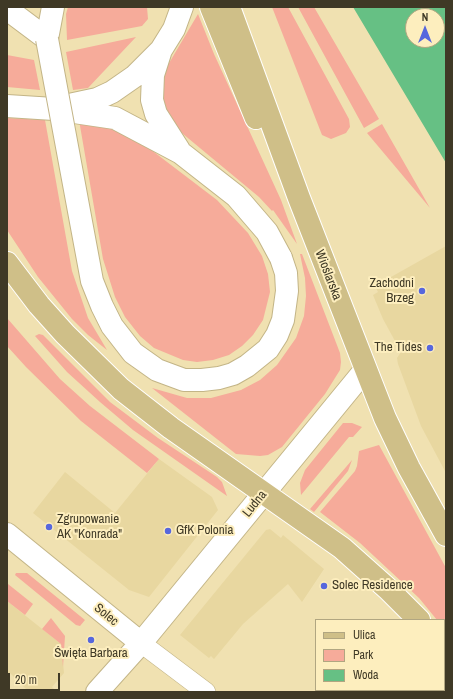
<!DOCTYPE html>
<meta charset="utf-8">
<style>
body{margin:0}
#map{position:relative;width:453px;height:699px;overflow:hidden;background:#f0e1b1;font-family:"Archivo Narrow",sans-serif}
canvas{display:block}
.frame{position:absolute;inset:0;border:8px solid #3f3926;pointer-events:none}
.legend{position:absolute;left:315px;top:619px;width:130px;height:72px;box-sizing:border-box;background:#fdeebe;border:1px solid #b1a681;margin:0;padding:5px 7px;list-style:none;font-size:12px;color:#3f3926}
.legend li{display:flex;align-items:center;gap:8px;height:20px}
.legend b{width:20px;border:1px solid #b1a681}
.north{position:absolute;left:405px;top:8px;width:40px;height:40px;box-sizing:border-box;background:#fdeebe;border:1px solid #b1a681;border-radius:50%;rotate:0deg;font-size:11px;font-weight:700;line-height:16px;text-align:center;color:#3f3926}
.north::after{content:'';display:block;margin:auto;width:14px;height:18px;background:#5767dd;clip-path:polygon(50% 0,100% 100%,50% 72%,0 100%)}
.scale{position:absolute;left:8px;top:673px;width:52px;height:18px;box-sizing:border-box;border:2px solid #3f3926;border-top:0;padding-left:5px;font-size:12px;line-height:14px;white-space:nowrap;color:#3f3926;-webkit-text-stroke:3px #fdeebe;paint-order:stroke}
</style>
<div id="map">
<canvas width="453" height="699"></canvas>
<div class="frame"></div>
<ul class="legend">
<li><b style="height:5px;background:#cfbf88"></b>Ulica</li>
<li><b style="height:11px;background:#f6ab9a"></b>Park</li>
<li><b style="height:11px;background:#66c084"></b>Woda</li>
</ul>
<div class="north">N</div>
<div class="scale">20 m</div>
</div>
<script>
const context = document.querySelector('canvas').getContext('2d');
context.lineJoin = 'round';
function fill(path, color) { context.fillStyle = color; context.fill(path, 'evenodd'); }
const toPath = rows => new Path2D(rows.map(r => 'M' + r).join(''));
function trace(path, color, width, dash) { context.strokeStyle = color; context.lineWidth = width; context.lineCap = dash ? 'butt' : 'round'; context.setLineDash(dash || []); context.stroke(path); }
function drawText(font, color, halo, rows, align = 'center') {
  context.font = font + ' "Archivo Narrow",sans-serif'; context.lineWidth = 4; context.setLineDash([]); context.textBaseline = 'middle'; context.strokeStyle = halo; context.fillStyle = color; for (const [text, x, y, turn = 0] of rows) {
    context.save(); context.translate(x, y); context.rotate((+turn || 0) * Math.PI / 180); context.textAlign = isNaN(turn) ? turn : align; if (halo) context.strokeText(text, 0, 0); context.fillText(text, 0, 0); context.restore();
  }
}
const built = toPath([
 [446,246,446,473,421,426,398,364,397,358,401,352,383,319,373,295,378,292,375,286],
 [159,459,212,497,218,510,149,597,129,590,33,513,65,472,115,513],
 [270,529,281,538,283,535,324,569,302,602,288,584,243,624,214,659,211,656,209,658,180,635,266,530],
 [7,601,61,644,64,673,52,687,57,692,29,692,10,673,7,676]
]);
const green = toPath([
 [68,7,147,7,148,19,142,26,67,40,66,14],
 [272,7,288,7,349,119,350,127,346,133,331,139,322,135],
 [298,7,314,7,379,119,364,128],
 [198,14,214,54,281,200,297,244,273,210,272,211,259,197,171,124,161,107,162,75],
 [136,37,88,88,73,90,66,52],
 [7,55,34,60,40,90,7,87],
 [7,118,45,120,72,271,88,318,107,350,88,335,72,319,38,277,7,230],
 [79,120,100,121,129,133,217,200,248,233,262,256,268,274,270,292,263,320,253,335,242,346,229,355,213,360,197,362,183,360,154,348,140,336,125,317,115,297,103,259],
 [382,124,430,208,367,133],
 [300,254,302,254,340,353,341,362,340,370,325,394,282,447,268,455,260,456,236,454,152,388,187,398,211,398,241,390,260,380,277,365,296,338,304,316,306,296,305,278],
 [7,318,60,379,90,406,159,459,147,473,81,421,26,367,7,346],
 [39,334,43,335,110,402,158,438,217,477,222,482,227,496,133,430,100,402,67,372,35,336],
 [343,423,352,423,362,427,353,437,349,437,301,495,300,483,305,470],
 [379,445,446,568,446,631,444,628,444,620,437,620,419,598,360,543,320,512,355,471,357,466,359,451],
 [352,460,348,471,314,512,310,509],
 [16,573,27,573,85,620,80,626,76,625,15,575],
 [8,584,33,604,25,615,7,601],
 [51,618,65,636,63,667,61,644,42,629]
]);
const water = toPath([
 [353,7,446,7,446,163],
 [413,16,437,16,437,40,413,40]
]);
const street = toPath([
 [141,643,206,692]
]);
const secondary = toPath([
 [7,9,47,39,53,7],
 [160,53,153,75,152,100,156,114,179,150],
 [69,105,97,99,112,92,135,76,161,50,174,29,182,7],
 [7,106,54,109,115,118,181,153,236,196,267,232,281,258],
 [7,534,141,643],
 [97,692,141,643,365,370]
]);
const primary = toPath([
 [211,7,256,118],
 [229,7,299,198,385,418,409,468,446,535],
 [7,263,39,305,65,334,121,389,171,428,342,548,388,589,419,620],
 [444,650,446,653]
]);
const secondaryBridge = toPath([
 [47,39,92,281,102,306,112,326,133,353,157,370,184,380,202,380,219,378,233,374,247,366,268,349,277,335,283,320,287,291,286,273,281,258]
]);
const markers = [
 [422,291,4,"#5767dd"],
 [430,348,4,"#5767dd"],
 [49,527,4,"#5767dd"],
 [168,531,4,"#5767dd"],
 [324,586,4,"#5767dd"],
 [91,640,4,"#5767dd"]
];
const streetNames = [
 ["Wioślarska",328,275,69],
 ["Ludna",255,504,-51],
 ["Solec",106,615,39]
];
const poiNames = [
 ["Zachodni",414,284,"right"],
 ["Brzeg",414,299,"right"],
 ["The Tides",422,348,"right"],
 ["Zgrupowanie",57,520],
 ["AK \"Konrada\"",57,535],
 ["GfK Polonia",176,531],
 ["Solec Residence",332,586],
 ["Święta Barbara",91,654,"center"]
];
fill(built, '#e8d7a0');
fill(green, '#f6ab9a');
fill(water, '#66c084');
trace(street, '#c3b587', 20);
trace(secondary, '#c3b587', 24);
trace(primary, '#fff', 24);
trace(street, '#fff', 19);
trace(secondary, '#fff', 22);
trace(primary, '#cfbf88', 22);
trace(secondaryBridge, '#c3b587', 24, []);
trace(secondaryBridge, '#fff', 22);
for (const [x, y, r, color] of markers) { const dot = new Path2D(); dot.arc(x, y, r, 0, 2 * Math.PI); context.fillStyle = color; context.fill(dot); trace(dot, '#fdeebe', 1.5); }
drawText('13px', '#3f3926', '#fdeebe', streetNames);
drawText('13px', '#3f3926', '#fdeebe', poiNames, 'left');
</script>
